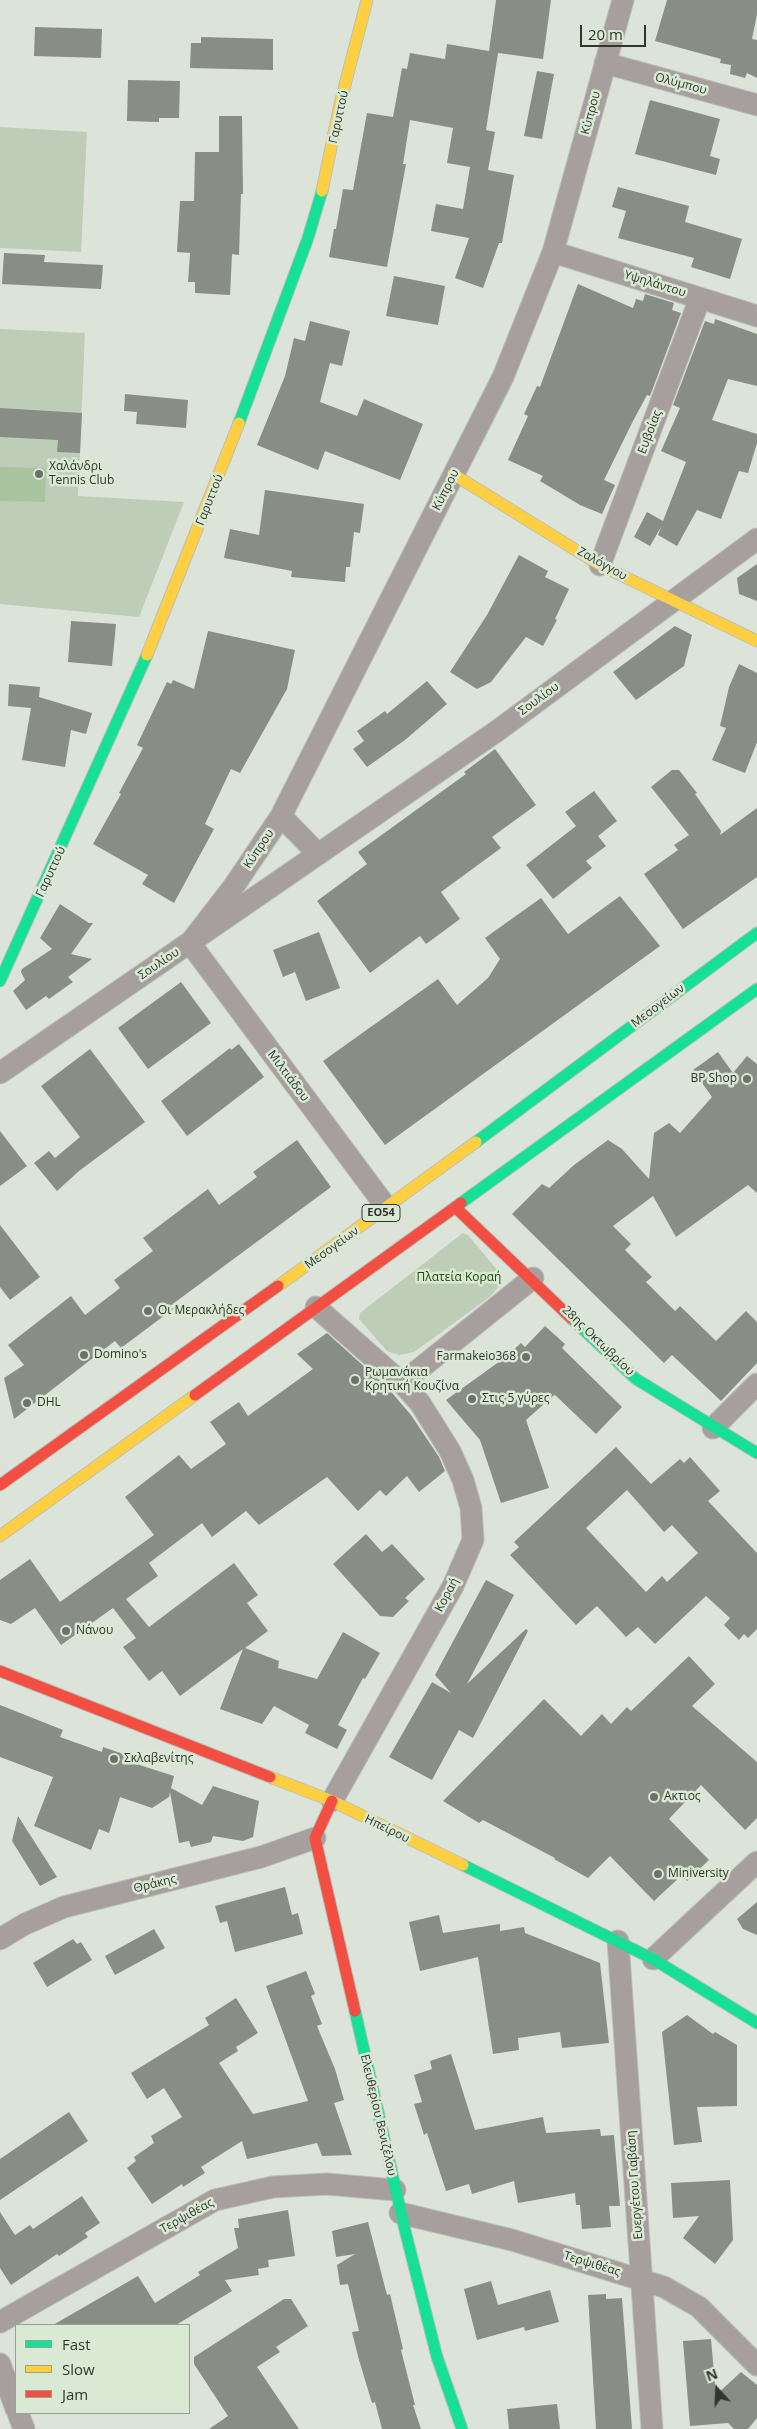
<!DOCTYPE html>
<meta charset="utf-8">
<style>
body{margin:0}
#map{position:relative;width:757px;height:2429px;overflow:hidden;background:#dce4d9;font-family:"Open Sans",sans-serif}
canvas{display:block}
.legend{position:absolute;left:15px;top:2324px;width:175px;height:90px;box-sizing:border-box;background:#dae9d4;border:1px solid #96a192;margin:0;padding:6px 9px;list-style:none;font-size:15px;color:#30352e}
.legend li{display:flex;align-items:center;gap:10px;height:25px}
.legend b{width:25px;border:1px solid #96a192}
.north{position:absolute;left:692px;top:2364px;width:50px;height:50px;-webkit-text-stroke:4px #dae9d4;paint-order:stroke;rotate:340deg;font-size:14px;font-weight:700;line-height:20px;text-align:center;color:#30352e}
.north::after{content:'';display:block;margin:auto;width:18px;height:22px;background:#30352e;clip-path:polygon(50% 0,100% 100%,50% 72%,0 100%)}
.scale{position:absolute;left:580px;top:25px;width:66px;height:22px;box-sizing:border-box;border:2px solid #30352e;border-top:0;padding-left:6px;font-size:15px;line-height:18px;white-space:nowrap;color:#30352e;-webkit-text-stroke:4px #dae9d4;paint-order:stroke}
</style>
<div id="map">
<canvas width="757" height="2429"></canvas>
<ul class="legend">
<li><b style="height:6px;background:#16e098"></b>Fast</li>
<li><b style="height:6px;background:#ffcf43"></b>Slow</li>
<li><b style="height:6px;background:#f24e42"></b>Jam</li>
</ul>
<div class="north">N</div>
<div class="scale">20 m</div>
</div>
<script>
const context = document.querySelector('canvas').getContext('2d');
context.lineJoin = 'round';
function fill(path, color) { context.fillStyle = color; context.fill(path, 'evenodd'); }
const toPath = rows => new Path2D(rows.map(r => 'M' + r).join(''));
function trace(path, color, width, dash) { context.strokeStyle = color; context.lineWidth = width; context.lineCap = dash ? 'butt' : 'round'; context.setLineDash(dash || []); context.stroke(path); }
function drawText(font, color, halo, rows, align = 'center') {
  context.font = font + ' "Open Sans",sans-serif'; context.lineWidth = 5; context.setLineDash([]); context.textBaseline = 'middle'; context.strokeStyle = halo; context.fillStyle = color; for (const [text, x, y, turn = 0] of rows) {
    context.save(); context.translate(x, y); context.rotate((+turn || 0) * Math.PI / 180); context.textAlign = isNaN(turn) ? turn : align; if (halo) context.strokeText(text, 0, 0); context.fillText(text, 0, 0); context.restore();
  }
}
const green = toPath([
 [0,127,87,132,81,252,0,248],
 [0,329,85,333,78,496,184,502,139,617,0,604],
 [463,1233,468,1235,498,1271,501,1279,498,1287,491,1296,414,1352,399,1355,387,1351,359,1319,360,1313]
]);
const water = toPath([
 [0,467,46,468,45,502,0,501]
]);
const building = toPath([
 [496,0,551,0,543,59,498,53,486,130,495,132,488,170,514,175,502,243,499,243,483,288,455,278,469,238,431,231,436,204,463,209,470,167,447,163,453,128,410,120,403,164,406,164,387,267,329,257,334,229,336,229,343,189,353,190,367,113,393,117,402,68,407,69,410,53,445,59,447,44,489,51],
 [667,0,757,0,757,14,752,39,757,40,757,78,747,73,745,78,730,74,731,65,720,63,721,59,655,41],
 [35,27,102,29,101,58,34,56],
 [201,37,273,39,273,70,190,68,191,43,201,43],
 [537,71,554,74,542,139,524,136],
 [128,80,180,81,179,118,159,118,159,122,127,121],
 [650,100,720,119,710,156,720,159,716,175,635,154],
 [219,116,242,116,243,194,241,194,239,255,232,254,230,295,195,293,195,282,188,282,190,253,177,252,180,201,194,201,195,152,219,152],
 [618,187,689,206,685,222,742,239,730,279,691,267,694,258,618,238,626,211,612,207],
 [4,253,45,255,44,262,103,265,101,289,2,284],
 [394,276,445,286,438,325,386,316],
 [578,284,633,308,636,299,643,301,645,294,674,303,672,310,681,313,650,396,647,395,633,421,604,480,615,485,602,514,580,505,540,481,543,476,508,460,528,416,524,414,537,386,540,387],
 [715,319,757,334,757,386,728,379,712,420,757,434,757,443,748,473,739,471,721,519,697,510,677,546,658,535,661,527,650,546,634,537,647,512,663,521,686,462,661,451,680,408,673,405,705,321,714,324],
 [310,321,350,331,342,366,330,363,320,402,357,416,364,399,423,424,400,480,325,451,318,470,257,445,285,376,294,338,305,341],
 [125,394,188,400,186,428,136,424,137,412,124,411],
 [0,408,82,413,80,453,57,452,58,440,0,437],
 [265,490,364,504,360,533,354,532,350,567,346,567,345,582,291,577,292,571,224,558,230,529,259,535],
 [519,555,548,571,545,577,569,589,555,619,557,620,543,646,526,637,491,682,477,689,450,672,487,615],
 [757,564,757,601,739,594,737,578],
 [71,621,116,624,112,666,68,662],
 [675,626,692,635,684,666,636,700,613,672],
 [208,631,295,650,287,689,240,773,231,769,205,824,214,829,174,903,142,884,148,875,93,844,121,794,119,793,143,748,137,745,167,682,171,684,173,680,194,689],
 [739,664,757,673,757,742,745,773,712,760,726,728,720,726,729,687],
 [427,681,447,704,405,740,367,767,353,749,364,741,357,731,385,711,387,714],
 [9,684,40,687,39,697,92,713,86,734,71,730,65,767,22,760,31,708,8,706],
 [495,749,536,805,492,837,501,848,441,892,460,919,426,944,420,936,370,973,317,901,367,864,358,852,466,774,464,772],
 [672,770,679,770,697,793,695,794,721,831,720,835,757,808,757,877,683,929,644,874,678,850,674,845,689,835,651,787],
 [594,791,617,821,598,836,606,846,586,861,592,868,553,899,526,865,576,826,565,812],
 [620,896,660,946,385,1145,323,1061,438,979,457,1005,488,978,500,959,485,938,541,898,568,934],
 [60,904,89,923,93,923,71,954,92,959,68,977,73,982,49,999,46,996,26,1010,13,991,25,980,21,972,22,969,52,949,40,938],
 [319,932,340,988,306,1001,295,972,283,977,273,950],
 [181,982,211,1023,148,1069,118,1028],
 [239,1044,264,1077,187,1136,161,1101,230,1048,231,1050],
 [90,1049,145,1122,79,1171,57,1191,34,1163,49,1151,55,1158,80,1137,41,1086],
 [718,1052,733,1073,747,1056,757,1064,757,1193,748,1185,676,1237,653,1196,613,1226,631,1244,625,1250,652,1277,646,1282,675,1311,680,1306,716,1341,746,1311,757,1322,757,1363,721,1401,672,1355,664,1363,512,1214,542,1184,549,1188,574,1165,608,1140,622,1149,649,1179,654,1133,669,1123,680,1133,712,1097,693,1070],
 [0,1131,27,1166,0,1186],
 [297,1140,331,1187,170,1306,173,1309,121,1348,115,1341,14,1419,4,1378,24,1365,8,1345,71,1296,85,1315,120,1288,114,1280,153,1251,143,1238,208,1189,219,1205,257,1177,253,1172],
 [0,1225,40,1277,10,1300,0,1287],
 [545,1326,565,1344,562,1348,622,1407,596,1434,555,1395,553,1396,526,1420,549,1488,501,1503,480,1440,446,1400,507,1356,521,1343,525,1347],
 [327,1333,387,1387,411,1415,439,1457,445,1471,419,1492,407,1476,386,1496,380,1490,358,1511,327,1477,259,1525,246,1511,212,1537,202,1523,149,1563,158,1576,126,1599,149,1627,234,1563,258,1595,247,1603,268,1631,245,1648,279,1661,278,1668,317,1679,343,1632,380,1653,365,1679,363,1678,338,1725,347,1730,337,1749,305,1733,309,1725,274,1706,262,1724,220,1709,243,1649,180,1696,162,1671,149,1681,123,1647,136,1638,113,1608,61,1645,35,1608,11,1624,0,1620,0,1580,30,1559,60,1602,154,1535,125,1497,179,1455,191,1469,226,1444,210,1422,239,1402,248,1416,313,1369,297,1354],
 [616,1447,651,1484,680,1459,684,1463,690,1457,720,1491,708,1501,757,1553,757,1629,748,1638,744,1634,739,1640,724,1625,730,1618,706,1596,655,1644,638,1627,626,1637,597,1606,576,1625,510,1555,519,1547,514,1542],
 [627,1490,664,1532,672,1525,698,1553,667,1582,662,1576,646,1592,586,1528],
 [366,1534,382,1552,392,1544,425,1579,405,1598,409,1601,393,1617,380,1616,333,1564],
 [486,1580,514,1595,467,1684,526,1629,528,1631,473,1738,459,1730,432,1780,389,1757,432,1682,451,1693,435,1675],
 [689,1656,715,1684,692,1706,757,1762,757,1818,745,1830,701,1785,669,1819,709,1860,687,1881,682,1875,654,1901,610,1856,588,1878,554,1859,555,1858,483,1820,479,1823,443,1801,544,1699,581,1736,602,1714,611,1724,627,1707,631,1711],
 [0,1705,63,1730,60,1737,102,1752,103,1747,129,1756,127,1761,174,1776,171,1788,202,1805,213,1786,259,1801,253,1837,243,1841,213,1836,211,1842,191,1847,189,1841,179,1843,170,1792,169,1797,152,1808,120,1797,109,1833,99,1829,91,1850,34,1826,53,1777,0,1757],
 [18,1816,57,1877,40,1886,12,1841],
 [285,1887,292,1915,298,1913,303,1934,235,1952,227,1921,220,1923,215,1906],
 [757,1902,757,1935,743,1929,737,1919],
 [439,1915,443,1933,500,1924,500,1931,524,1927,525,1933,600,1963,609,2043,562,2048,560,2032,518,2038,519,2050,493,2054,478,1957,420,1971,409,1922],
 [154,1929,165,1948,115,1975,105,1956],
 [73,1939,77,1944,81,1942,92,1960,47,1987,33,1963],
 [306,1971,315,1994,311,1996,322,2024,317,2026,335,2069,344,2100,334,2103,352,2155,322,2156,317,2143,247,2159,242,2141,201,2167,205,2173,183,2187,182,2184,152,2204,127,2168,136,2161,134,2157,154,2143,151,2136,182,2117,164,2088,147,2099,131,2073,209,2025,205,2018,236,1998,258,2033,236,2047,238,2051,219,2063,253,2114,308,2101,266,1986],
 [687,2015,713,2034,715,2032,737,2045,737,2106,697,2107,702,2142,674,2145,662,2032],
 [451,2054,475,2130,543,2117,546,2133,600,2129,601,2136,614,2135,620,2206,609,2206,611,2227,582,2229,580,2205,576,2205,575,2193,518,2203,514,2181,472,2194,469,2184,446,2191,427,2133,424,2135,414,2104,422,2102,414,2075,432,2069,430,2061],
 [69,2112,88,2141,0,2200,0,2159],
 [730,2180,733,2240,715,2264,683,2238,699,2216,673,2218,671,2183],
 [82,2196,100,2223,85,2233,88,2237,59,2256,57,2254,11,2285,0,2268,0,2212,15,2235,30,2225,33,2229],
 [288,2210,295,2256,268,2260,269,2267,258,2269,259,2275,225,2280,232,2291,176,2325,53,2325,138,2276,155,2303,200,2275,198,2272,238,2248,234,2228,239,2228,238,2219],
 [368,2222,387,2295,390,2294,403,2349,401,2350,415,2405,413,2405,421,2429,382,2429,375,2402,372,2403,359,2360,352,2332,359,2331,348,2284,340,2285,337,2265,355,2254,336,2257,332,2231],
 [491,2281,498,2305,550,2290,559,2322,525,2331,524,2327,477,2340,464,2289],
 [606,2294,606,2299,622,2298,632,2429,596,2429,588,2295],
 [284,2299,291,2299,308,2326,276,2347,280,2352,257,2367,299,2429,209,2429,228,2416,194,2364,194,2357],
 [711,2339,716,2395,741,2372,757,2385,757,2418,748,2429,734,2429,728,2423,690,2426,683,2341],
 [557,2404,560,2429,509,2429,507,2409]
]);
const street = toPath([
 [605,63,757,105],
 [553,252,757,316],
 [600,565,700,298],
 [281,816,317,853],
 [190,943,234,886,281,816,503,377,553,252,623,0],
 [190,943,387,1208],
 [0,1073,497,731,757,539],
 [316,1307,402,1383,420,1403,450,1451,463,1480,471,1508,473,1540,453,1586,332,1801],
 [402,1383,533,1278],
 [713,1428,757,1384],
 [0,1939,25,1924,64,1907,261,1857,315,1838],
 [618,1941,652,2429],
 [653,1959,757,1862],
 [400,2213,512,2240,664,2287,699,2307,757,2365],
 [0,2322,215,2200,273,2187,327,2184,395,2190],
 [0,2364,16,2409],
 [18,2413,24,2429]
]);
const fast = toPath([
 [239,423,308,238,322,191],
 [0,981,147,655],
 [476,1142,757,933],
 [461,1203,757,989],
 [571,1318,636,1379,757,1453],
 [463,1865,653,1959,757,2023],
 [355,2011,405,2230,437,2357,462,2429]
]);
const slow = toPath([
 [322,191,340,104,367,0],
 [453,474,600,565,757,641],
 [147,655,239,423],
 [278,1286,476,1142],
 [0,1536,195,1395],
 [270,1777,332,1801,463,1865]
]);
const jam = toPath([
 [455,1207,571,1318],
 [195,1395,461,1203],
 [0,1485,278,1286],
 [0,1671,270,1777],
 [332,1801,315,1838,355,2011]
]);
const markers = [
 [39,474,5,"#6c726a"],
 [747,1079,5,"#6c726a"],
 [148,1311,5,"#6c726a"],
 [84,1355,5,"#6c726a"],
 [526,1357,5,"#6c726a"],
 [355,1380,5,"#6c726a"],
 [472,1399,5,"#6c726a"],
 [27,1403,5,"#6c726a"],
 [66,1631,5,"#6c726a"],
 [114,1759,5,"#6c726a"],
 [654,1797,5,"#6c726a"],
 [658,1874,5,"#6c726a"]
];
const shields = [
 [381,1213,38]
];
const shieldNames = [
 ["ΕΟ54",381,1213]
];
const streetNames = [
 ["Ολύμπου",681,84,15],
 ["Κύπρου",591,113,-75],
 ["Γαρυττού",339,117,-78],
 ["Υψηλάντου",655,284,17],
 ["Ευβοίας",650,432,-69],
 ["Κύπρου",446,490,-63],
 ["Γαρυττού",210,500,-68],
 ["Ζαλόγγου",602,564,29],
 ["Σουλίου",539,699,-36],
 ["Κύπρου",259,849,-56],
 ["Γαρυττού",51,872,-65],
 ["Σουλίου",159,964,-34],
 ["Μεσογείων",658,1006,-37],
 ["Μιλτιάδου",288,1076,53],
 ["Μεσογείων",332,1248,-36],
 ["28ης Οκτωβρίου",598,1341,44],
 ["Κοραή",447,1595,-62],
 ["Ηπείρου",387,1829,26],
 ["Θράκης",155,1884,-14],
 ["Ελευθερίου Βενιζέλου",378,2115,77],
 ["Ευεργέτου Γιαβάση",635,2185,-94],
 ["Τερψιθέας",187,2216,-29],
 ["Τερψιθέας",592,2264,17]
];
const poiNames = [
 ["Χαλάνδρι",49,467],
 ["Tennis Club",49,481],
 ["BP Shop",737,1079,"right"],
 ["Οι Μερακλήδες",158,1311],
 ["Domino's",94,1355],
 ["Farmakeio368",516,1357,"right"],
 ["Ρωμανάκια",365,1373],
 ["Κρητική Κουζίνα",365,1387],
 ["Στις 5 γύρες",482,1399],
 ["DHL",37,1403],
 ["Νάνου",76,1631],
 ["Σκλαβενίτης",124,1759],
 ["Ακτιος",664,1797],
 ["Miniversity",668,1874]
];
const parkNames = [
 ["Πλατεία Κοραή",459,1278]
];
fill(green, '#becdb8');
fill(water, '#a8c39e');
fill(building, '#888e86');
trace(street, '#bac0b8', 23);
trace(fast, '#bac0b8', 13);
trace(slow, '#bac0b8', 13);
trace(jam, '#bac0b8', 13);
trace(street, '#a69f9e', 21);
trace(fast, '#16e098', 11);
trace(slow, '#ffcf43', 11);
trace(jam, '#f24e42', 11);
for (const [x, y, r, color] of markers) { const dot = new Path2D(); dot.arc(x, y, r, 0, 2 * Math.PI); context.fillStyle = color; context.fill(dot); trace(dot, '#dae9d4', 2); }
for (const [x, y, w] of shields) { const box = new Path2D(); box.roundRect(x - w / 2, y - 8.5, w, 17, 4); context.fillStyle = '#dae9d4'; context.fill(box); trace(box, '#30352e', 1); }
drawText('bold 11px', '#30352e', null, shieldNames);
drawText('12px', '#30352e', '#dae9d4', streetNames);
drawText('12px', '#30352e', '#dae9d4', poiNames, 'left');
drawText('12px', '#1e4a03', '#dae9d4', parkNames);
</script>
